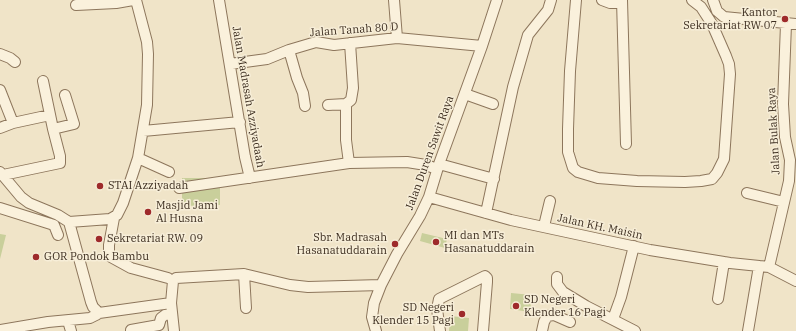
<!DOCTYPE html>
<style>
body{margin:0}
canvas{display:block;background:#f0e4c8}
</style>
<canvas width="796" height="331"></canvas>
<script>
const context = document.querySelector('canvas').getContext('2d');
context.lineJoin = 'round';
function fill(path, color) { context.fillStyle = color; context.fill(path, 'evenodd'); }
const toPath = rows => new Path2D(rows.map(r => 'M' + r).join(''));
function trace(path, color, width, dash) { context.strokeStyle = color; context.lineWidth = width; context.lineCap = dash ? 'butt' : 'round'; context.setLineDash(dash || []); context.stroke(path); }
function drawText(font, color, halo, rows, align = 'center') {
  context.font = font + ' "IBM Plex Serif",serif'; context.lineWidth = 3; context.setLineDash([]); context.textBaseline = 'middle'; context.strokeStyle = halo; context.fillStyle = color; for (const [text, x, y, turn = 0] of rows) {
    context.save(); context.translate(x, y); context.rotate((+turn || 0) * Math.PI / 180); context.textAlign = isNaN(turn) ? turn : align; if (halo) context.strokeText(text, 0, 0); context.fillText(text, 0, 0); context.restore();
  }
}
const green = toPath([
 [182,178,220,178,220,205,182,206],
 [422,233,447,239,445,248,420,241],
 [0,234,6,235,0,259],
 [511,293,532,295,530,312,510,309],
 [450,316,469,318,468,331,449,331]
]);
const minor = toPath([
 [219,0,245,157,250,178],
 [394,0,397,38],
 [576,0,570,71,568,129,568,152,573,168,578,172,598,178,637,181,685,182,701,181,712,179,717,173,724,159,730,74,729,64,726,56,712,24,701,7,692,0],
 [602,0,610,3,622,3],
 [622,0,626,144],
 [713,0,717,11,724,17,796,24],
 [76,5,116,3,133,0],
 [289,50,297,78,303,93,305,106],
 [0,54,10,58,15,62],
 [230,64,267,59,289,50,316,42,334,45,397,38,482,46],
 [43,81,53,129,74,124,65,95],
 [0,90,13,123],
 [465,94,493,104],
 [346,104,346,140,349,163],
 [328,105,346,104,351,100,353,88,350,43],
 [0,128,13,123,50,115],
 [143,131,240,122],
 [138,158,169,172],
 [439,164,494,179],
 [0,172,21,197,29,203,58,215,69,222],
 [3,175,60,163,60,156,53,129],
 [179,188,349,163,407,162,426,165,437,169],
 [747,193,784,202],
 [429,197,511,220,650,250,730,263,769,267,796,281],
 [0,208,54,225,58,235],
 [486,213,513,87,528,35,548,10,551,0],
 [114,218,109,245,109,252,111,257,131,268,168,278],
 [69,222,110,219,117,215,123,203,138,158,147,105,148,54,147,42,136,0],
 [69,222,91,302,93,307,99,313,171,303],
 [544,226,550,201],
 [769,267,789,181,790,160,785,137,783,104,786,24],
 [244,274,246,308],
 [557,277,557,284,563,292,586,306,635,331],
 [718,299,724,262],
 [613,319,621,297,634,246],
 [68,321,71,331],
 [0,330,48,322,90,318,96,315,99,313],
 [131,330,159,325,161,318,165,315,172,314],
 [174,331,171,303,173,281,176,278,244,274,290,285,308,287,381,285],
 [376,331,372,317,374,303,381,285,397,254,420,216,429,197,439,164,482,46,497,0],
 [440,331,437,309,439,299,485,276,487,278,487,282,483,331],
 [542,331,544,322,547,316,554,315,570,322],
 [748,331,759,266]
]);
const markers = [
 [785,19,4,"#9e2a2b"],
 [100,186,4,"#9e2a2b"],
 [148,212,4,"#9e2a2b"],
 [99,239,4,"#9e2a2b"],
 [436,242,4,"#9e2a2b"],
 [395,244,4,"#9e2a2b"],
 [36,257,4,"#9e2a2b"],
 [516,306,4,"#9e2a2b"],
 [462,314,4,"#9e2a2b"]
];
const poiNames = [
 ["Kantor",777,13,"right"],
 ["Sekretariat RW 07",777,26,"right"],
 ["STAI Azziyadah",108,186],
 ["Masjid Jami",156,206],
 ["Al Husna",156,219],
 ["MI dan MTs",444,236],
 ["Hasanatuddarain",444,249],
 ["Sbr. Madrasah",387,238,"right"],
 ["Hasanatuddarain",387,251,"right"],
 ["Sekretariat RW. 09",107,239],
 ["GOR Pondok Bambu",44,257],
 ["SD Negeri",524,300],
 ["Klender 16 Pagi",524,313],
 ["SD Negeri",454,308,"right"],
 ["Klender 15 Pagi",454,321,"right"]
];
const streetNames = [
 ["Jalan Tanah 80 D",354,30,-4],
 ["Jalan Madrasah Azziyadaah",248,97,80],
 ["Jalan Bulak Raya",774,131,-93],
 ["Jalan Duren Sawit Raya",430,153,-70],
 ["Jalan KH. Maisin",600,227,12]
];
fill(green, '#c9cf9b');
trace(minor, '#8d765c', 12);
trace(minor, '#faf1dc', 10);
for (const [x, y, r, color] of markers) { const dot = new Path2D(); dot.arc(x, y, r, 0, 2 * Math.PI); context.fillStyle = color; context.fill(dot); trace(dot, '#f7eed8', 1.5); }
drawText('11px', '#3d2e20', '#f7eed8', poiNames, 'left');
drawText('11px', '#3d2e20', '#f7eed8', streetNames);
</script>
